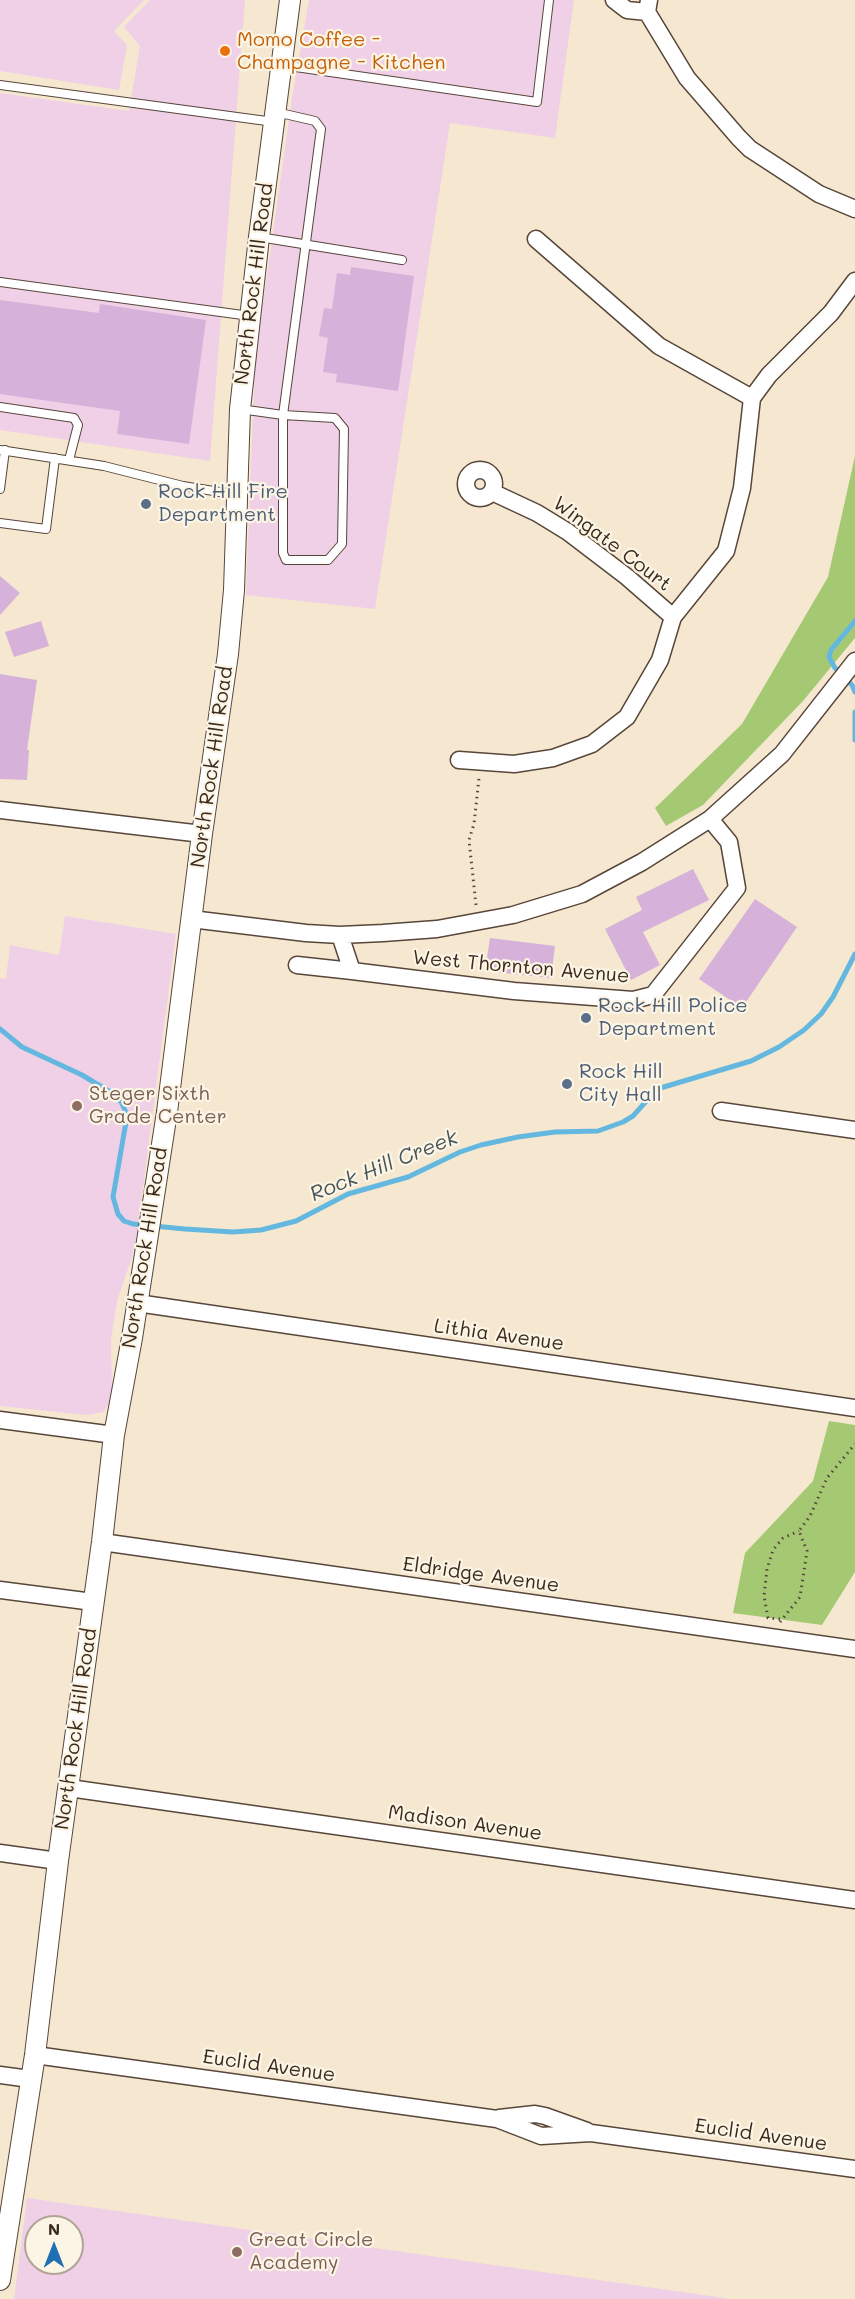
<!DOCTYPE html>
<style>
body{margin:0}
#map{position:relative;width:855px;height:2299px;overflow:hidden;background:#f6e8d0;font-family:Mali,sans-serif}
canvas{display:block}
.north{position:absolute;left:24px;top:2215px;width:60px;height:60px;box-sizing:border-box;background:#fcf5e5;border:2px solid #afa495;border-radius:50%;rotate:0deg;font-size:16px;font-weight:700;line-height:24px;text-align:center;color:#3b2a1e}
.north::after{content:'';display:block;margin:auto;width:21px;height:27px;background:#1f6fb2;clip-path:polygon(50% 0,100% 100%,50% 72%,0 100%)}
</style>
<div id="map">
<canvas width="855" height="2299"></canvas>
<div class="north">N</div>
</div>
<script>
const context = document.querySelector('canvas').getContext('2d');
context.lineJoin = 'round';
function fill(path, color) { context.fillStyle = color; context.fill(path, 'evenodd'); }
const toPath = rows => new Path2D(rows.map(r => 'M' + r).join(''));
function trace(path, color, width, dash) { context.strokeStyle = color; context.lineWidth = width; context.lineCap = dash ? 'butt' : 'round'; context.setLineDash(dash || []); context.stroke(path); }
function drawText(font, color, halo, rows, align = 'center') {
  context.font = font + ' Mali,sans-serif'; context.lineWidth = 4.5; context.setLineDash([]); context.textBaseline = 'middle'; context.strokeStyle = halo; context.fillStyle = color; for (const [text, x, y, turn = 0] of rows) {
    context.save(); context.translate(x, y); context.rotate((+turn || 0) * Math.PI / 180); context.textAlign = isNaN(turn) ? turn : align; if (halo) context.strokeText(text, 0, 0); context.fillText(text, 0, 0); context.restore();
  }
}
const built = toPath([
 [0,0,144,0,114,31,127,45,119,90,0,71],
 [150,0,245,0,210,461,0,430,0,93,129,111,140,46,124,27],
 [309,0,574,0,555,138,450,123,375,609,246,595,255,360,292,98],
 [65,916,176,934,137,1233,132,1257,117,1301,111,1340,112,1397,104,1412,87,1415,0,1406,0,978,6,979,10,945,59,955],
 [27,2198,731,2299,14,2299],
 [36,2227,72,2227,72,2263,36,2263]
]);
const green = toPath([
 [855,456,855,638,803,701,703,805,666,826,655,808,742,724,828,577],
 [829,1421,855,1425,855,1572,822,1625,733,1613,745,1553,813,1481]
]);
const stream = toPath([
 [855,621,831,650,829,657,835,668,852,685,855,692],
 [855,712,855,740],
 [0,1029,22,1047,82,1075,112,1093,121,1102,125,1110,126,1122,113,1197,118,1214,124,1221,133,1224,185,1229,233,1232,261,1230,296,1221,348,1194,408,1177,460,1152,481,1145,518,1137,555,1132,598,1131,623,1122,633,1116,657,1089,751,1061,779,1047,804,1030,821,1014,833,997,855,954]
]);
const building = toPath([
 [351,267,414,276,398,391,336,382,337,374,323,372,328,338,319,336,324,308,332,309,337,273,350,275],
 [0,300,99,313,100,304,206,320,189,444,117,434,120,411,0,394],
 [0,576,20,593,0,615],
 [41,621,49,646,14,657,5,632],
 [0,674,37,680,27,750,29,750,27,780,0,779],
 [693,869,709,900,643,932,660,965,631,980,605,929,642,910,636,897],
 [755,899,797,927,742,1008,699,979],
 [490,938,555,946,551,978,485,971]
]);
const path = toPath([
 [476,905,469,840,474,824,479,778],
 [780,1619,768,1618,764,1596,767,1569,773,1550,783,1538,799,1531],
 [780,1622,800,1597,807,1551,799,1531,810,1516,827,1478,855,1444]
]);
const service = toPath([
 [282,65,537,102,549,0],
 [0,85,274,122],
 [259,237,402,260],
 [0,282,250,316],
 [0,407,74,418,78,425,69,460],
 [240,409,283,415,335,418,344,429,342,544,328,560,286,560,283,553,283,415,321,129,315,121,276,112],
 [0,450,104,466,183,486,238,495],
 [0,489,5,450],
 [0,523,46,529,55,458]
]);
const minor = toPath([
 [614,0,627,10,647,12],
 [649,0,647,12,687,78,739,138,750,149,819,194,855,209],
 [536,239,659,346,752,398],
 '466 484a14 14 0 1 1 28 0a14 14 0 1 1-28 0Z',
 [492,492,537,513,568,532,627,577,673,617],
 [459,760,514,764,553,758,592,744,627,717,660,660,673,617,726,551,742,488,752,398,769,375,831,313,855,281],
 [0,810,202,834],
 [191,919,306,933,340,935,383,933,437,929,513,915,582,894,642,862,710,819,782,754,855,661],
 [340,935,352,971,514,991,633,1000,653,995,737,888,729,842,710,819],
 [297,965,352,971],
 [721,1111,855,1130],
 [137,1303,855,1408],
 [0,1420,114,1435],
 [102,1542,855,1649],
 [0,1590,93,1602],
 [69,1788,855,1900],
 [0,1853,58,1861],
 [35,2055,497,2119,541,2136,591,2133,855,2169],
 [0,2075,30,2079],
 [499,2118,535,2114,545,2116,587,2131]
]);
const tertiary = toPath([
 [0,2280,35,2055,58,1861,102,1542,114,1435,132,1338,167,1112,202,834,228,654,234,590,240,409,259,237,290,0]
]);
const markers = [
 [225,51,6,"#e8710a"],
 [146,504,6,"#5c6f8a"],
 [586,1018,6,"#5c6f8a"],
 [567,1084,6,"#5c6f8a"],
 [77,1106,6,"#8d6e63"],
 [237,2252,6,"#8d6e63"]
];
const foodNames = [
 ["Momo Coffee -",237,40],
 ["Champagne - Kitchen",237,63]
];
const streetNames = [
 ["North Rock Hill Road",254,284,-83],
 ["Wingate Court",612,544,37],
 ["North Rock Hill Road",212,767,-82],
 ["West Thornton Avenue",521,967,5],
 ["North Rock Hill Road",145,1248,-81],
 ["Lithia Avenue",499,1335,8],
 ["Eldridge Avenue",481,1575,8],
 ["North Rock Hill Road",76,1729,-82],
 ["Madison Avenue",465,1823,8],
 ["Euclid Avenue",269,2066,8],
 ["Euclid Avenue",761,2135,8]
];
const serviceNames = [
 ["Rock Hill Fire",158,492],
 ["Department",158,515],
 ["Rock Hill Police",598,1006],
 ["Department",598,1029],
 ["Rock Hill",579,1072],
 ["City Hall",579,1095]
];
const educationNames = [
 ["Steger Sixth",89,1094],
 ["Grade Center",89,1117],
 ["Great Circle",249,2240],
 ["Academy",249,2263]
];
const waterNames = [
 ["Rock Hill Creek",384,1166,-22]
];
fill(built, '#efd0e6');
fill(green, '#a5c973');
trace(stream, '#64b8e0', 5);
fill(building, '#d6b1d9');
trace(service, '#574639', 10);
trace(minor, '#574639', 19);
trace(tertiary, '#574639', 22);
trace(path, '#574639', 3, [1.5, 4.5]);
trace(service, '#fff', 8);
trace(minor, '#fff', 16);
trace(tertiary, '#fff', 20);
for (const [x, y, r, color] of markers) { const dot = new Path2D(); dot.arc(x, y, r, 0, 2 * Math.PI); context.fillStyle = color; context.fill(dot); trace(dot, '#fcf5e5', 2); }
drawText('20px', '#c56008', '#fcf5e5', foodNames, 'left');
drawText('20px', '#3b2a1e', '#fcf5e5', streetNames);
drawText('20px', '#4e5e75', '#fcf5e5', serviceNames, 'left');
drawText('20px', '#785e54', '#fcf5e5', educationNames, 'left');
drawText('italic 21px', '#475558', '#fcf5e5', waterNames);
</script>
